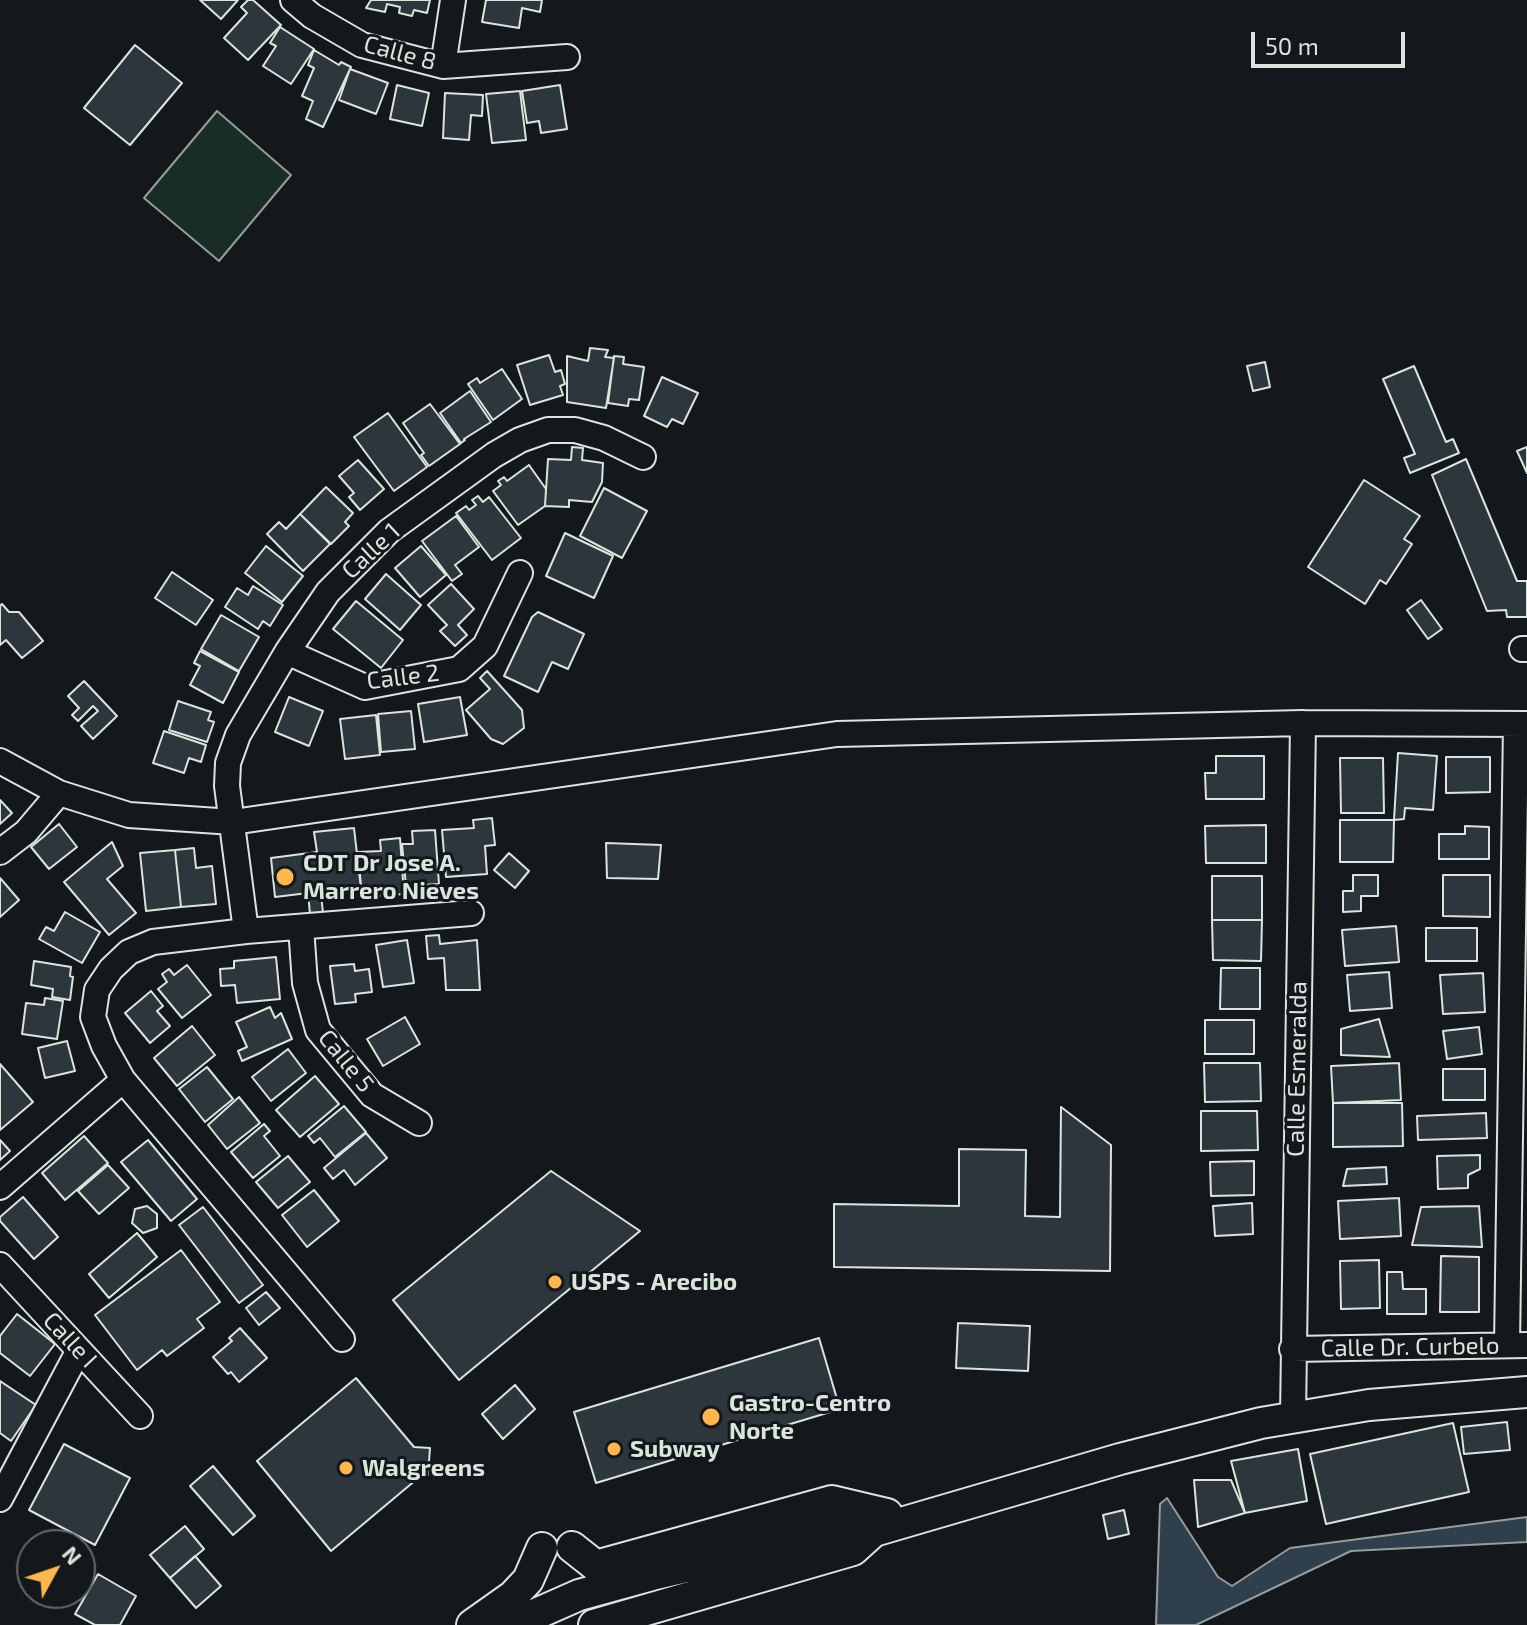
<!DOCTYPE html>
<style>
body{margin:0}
#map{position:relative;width:1527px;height:1625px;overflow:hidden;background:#14181c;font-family:"Exo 2",sans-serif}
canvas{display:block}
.north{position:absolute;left:16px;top:1529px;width:80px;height:80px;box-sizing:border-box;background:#14181c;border:2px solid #626a69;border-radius:50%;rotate:50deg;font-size:22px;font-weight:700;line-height:32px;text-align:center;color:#d8e6dc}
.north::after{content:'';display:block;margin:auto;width:28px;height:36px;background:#ffb74d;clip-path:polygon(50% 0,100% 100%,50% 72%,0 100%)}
.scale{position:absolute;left:1251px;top:32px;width:154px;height:36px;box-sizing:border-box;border:4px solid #d8e6dc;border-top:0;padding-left:10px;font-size:24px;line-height:28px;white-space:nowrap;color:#d8e6dc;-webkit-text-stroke:6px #14181c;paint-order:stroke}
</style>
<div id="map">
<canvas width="1527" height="1625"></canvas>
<div class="north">N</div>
<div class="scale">50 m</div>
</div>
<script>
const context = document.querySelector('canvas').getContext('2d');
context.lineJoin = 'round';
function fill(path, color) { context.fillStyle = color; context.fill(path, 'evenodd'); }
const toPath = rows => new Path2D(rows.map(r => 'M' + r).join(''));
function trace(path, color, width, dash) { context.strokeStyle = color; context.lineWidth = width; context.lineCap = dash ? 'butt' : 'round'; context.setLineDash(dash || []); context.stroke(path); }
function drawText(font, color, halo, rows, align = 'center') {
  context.font = font + ' "Exo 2",sans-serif'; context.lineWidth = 6; context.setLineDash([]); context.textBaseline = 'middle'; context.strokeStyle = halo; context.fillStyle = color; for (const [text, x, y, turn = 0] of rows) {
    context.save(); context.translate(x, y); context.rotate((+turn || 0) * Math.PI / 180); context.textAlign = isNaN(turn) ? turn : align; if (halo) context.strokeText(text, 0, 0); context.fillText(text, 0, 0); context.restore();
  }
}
const green = toPath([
 [217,111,291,175,219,261,144,198,217,111]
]);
const water = toPath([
 [1167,1498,1218,1577,1232,1586,1290,1548,1527,1517,1527,1542,1351,1551,1196,1625,1156,1625,1160,1504,1167,1498]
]);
const building = toPath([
 [200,0,238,0,221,19,200,0],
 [248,0,253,0,281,25,248,60,224,38,247,13,241,7,248,0],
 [371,0,430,0,427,13,414,10,412,16,399,13,400,7,387,4,385,12,366,8,371,0],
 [486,0,542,0,540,12,522,8,519,28,482,22,486,0],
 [280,27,314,49,291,84,263,66,276,46,270,43,280,27],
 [135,45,182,83,130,145,84,108,135,45],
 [314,50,339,65,341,62,351,67,323,127,306,119,313,101,302,96,314,68,308,65,314,50],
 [350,69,388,83,376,114,339,100,350,69],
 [397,85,429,93,422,126,390,119,397,85],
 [560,85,567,129,541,133,539,121,527,123,522,91,560,85],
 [520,91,526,140,492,143,486,94,520,91],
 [445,93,483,95,482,116,471,115,469,140,443,138,445,93],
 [590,348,608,350,605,357,614,358,606,408,567,402,567,356,588,361,590,348],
 [549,355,555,372,561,370,565,384,560,386,563,395,530,405,517,365,549,355],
 [614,356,624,357,623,364,644,367,639,400,629,399,628,406,608,403,614,356],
 [1265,362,1270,387,1253,391,1247,366,1265,362],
 [1414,366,1446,442,1453,439,1459,453,1410,473,1404,458,1415,454,1383,379,1414,366],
 [502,369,522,399,493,420,468,384,477,378,480,383,502,369],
 [662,377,698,393,683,424,672,419,667,427,644,416,662,377],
 [470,391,491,422,464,439,465,440,461,443,440,413,470,391],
 [430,404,460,444,429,466,421,455,424,453,403,423,430,404],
 [388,413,427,467,394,491,354,437,388,413],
 [572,447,583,448,582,460,603,463,602,482,592,502,569,500,569,507,545,506,548,459,571,460,572,447],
 [1527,447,1527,473,1517,451,1527,447],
 [1466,459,1517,581,1527,581,1527,617,1507,617,1506,610,1487,611,1432,475,1466,459],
 [358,460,384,489,360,510,349,497,354,493,339,476,358,460],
 [529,465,546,489,545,506,518,525,493,491,501,485,498,481,504,477,507,481,529,465],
 [1364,480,1420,516,1404,539,1412,544,1386,584,1380,580,1365,604,1308,567,1364,480],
 [326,487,353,513,345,522,349,526,331,544,300,514,326,487],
 [604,488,647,511,622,558,580,536,604,488],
 [478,496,483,502,489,497,521,538,492,560,456,513,466,506,469,510,476,505,472,500,478,496],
 [300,514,330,544,303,571,267,534,279,522,286,529,300,514],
 [456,516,479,547,455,565,462,574,452,581,422,541,456,516],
 [565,533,613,556,594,598,546,576,565,533],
 [266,546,303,576,282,602,245,573,266,546],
 [421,546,446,575,420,597,395,568,421,546],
 [172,572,213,600,196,625,155,598,172,572],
 [386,574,421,605,400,630,365,599,386,574],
 [451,584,474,609,458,625,467,635,455,646,440,631,447,625,428,605,451,584],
 [253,586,283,605,270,626,263,621,258,629,225,607,237,588,248,595,253,586],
 [1421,600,1442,629,1428,639,1407,610,1421,600],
 [356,601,403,640,381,668,333,629,356,601],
 [2,604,9,612,19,612,43,641,22,658,6,640,0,645,0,606,2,604],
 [538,612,584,634,568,669,552,662,538,692,504,676,532,617,538,612],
 [221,615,259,637,239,671,201,649,221,615],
 [200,651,239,672,223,703,190,685,200,666,194,663,200,651],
 [487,671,522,710,524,728,503,744,491,739,466,710,490,689,480,678,487,671],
 [84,681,117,716,93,739,81,726,98,711,93,706,78,721,72,715,79,708,68,696,84,681],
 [289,697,323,711,309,746,275,732,289,697],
 [460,697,467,735,424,742,418,704,460,697],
 [178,701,211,712,208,720,214,722,207,742,169,730,178,701],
 [411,711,415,749,381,752,378,714,411,711],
 [376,715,380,755,345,759,340,719,376,715],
 [164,731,206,745,201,762,189,758,184,773,153,763,164,731],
 [1398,753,1437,756,1433,810,1405,808,1404,819,1394,820,1398,753],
 [1216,756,1264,756,1264,799,1206,799,1205,773,1216,773,1216,756],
 [1446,757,1490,757,1490,792,1446,793,1446,757],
 [1340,758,1383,758,1384,813,1341,813,1340,758],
 [0,800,12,813,0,824,0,800],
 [492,818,495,845,485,846,487,874,446,877,442,830,474,828,473,820,492,818],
 [1340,820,1394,820,1393,862,1340,862,1340,820],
 [59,824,77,847,49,869,31,847,59,824],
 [1266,825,1266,863,1206,863,1205,826,1266,825],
 [1465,826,1489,827,1489,859,1439,859,1439,834,1465,834,1465,826],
 [354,828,361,889,321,894,323,913,310,914,308,893,275,897,271,858,317,852,314,832,354,828],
 [435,830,439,884,406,886,402,844,413,844,412,831,435,830],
 [400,838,404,894,362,897,358,852,381,851,380,840,400,838],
 [112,842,123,866,107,879,136,913,109,935,64,882,112,842],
 [606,843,661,845,658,879,607,878,606,843],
 [194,848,196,868,212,866,216,904,181,907,175,850,194,848],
 [175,850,181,907,146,911,140,853,175,850],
 [509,853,529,871,515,888,494,870,509,853],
 [1353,875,1378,875,1378,896,1361,896,1361,911,1343,912,1343,891,1353,891,1353,875],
 [1443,875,1490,875,1490,917,1443,916,1443,875],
 [1212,876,1262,876,1262,920,1212,920,1212,876],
 [0,878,19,900,0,917,0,878],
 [65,912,100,932,82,963,39,939,46,927,54,931,65,912],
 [1212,920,1262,920,1261,961,1213,960,1212,920],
 [1396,926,1399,962,1345,966,1342,930,1396,926],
 [1426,928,1477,928,1477,961,1426,961,1426,928],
 [439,935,440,944,477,940,480,990,446,990,444,958,428,959,426,936,439,935],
 [407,940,414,983,383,987,376,945,407,940],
 [276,957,280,999,237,1003,235,985,221,986,220,969,234,968,234,961,276,957],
 [34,961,71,967,70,976,73,977,70,1000,52,997,53,989,31,985,34,961],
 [354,964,355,971,369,969,372,992,355,994,356,1002,335,1004,330,966,354,964],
 [187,965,211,995,182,1018,158,989,167,982,162,974,169,969,174,975,187,965],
 [1221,968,1260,968,1260,1009,1220,1009,1221,968],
 [1389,972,1392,1008,1350,1011,1347,975,1389,972],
 [1483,973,1485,1012,1443,1014,1440,975,1483,973],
 [151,991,163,1006,157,1011,170,1026,150,1043,125,1013,151,991],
 [45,998,63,1001,57,1039,22,1034,26,1003,44,1005,45,998],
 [270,1007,275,1018,281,1013,292,1039,242,1061,238,1051,247,1047,236,1022,270,1007],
 [405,1017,420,1044,383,1066,367,1039,405,1017],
 [1379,1019,1390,1057,1341,1055,1341,1029,1379,1019],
 [1205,1020,1254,1020,1254,1054,1205,1054,1205,1020],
 [192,1026,215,1055,177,1086,154,1058,192,1026],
 [1479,1027,1482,1054,1447,1059,1443,1031,1479,1027],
 [67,1041,75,1071,45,1078,38,1048,67,1041],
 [288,1049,306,1073,271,1101,252,1077,288,1049],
 [1204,1063,1260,1063,1261,1101,1205,1102,1204,1063],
 [1399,1063,1401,1100,1333,1103,1331,1066,1399,1063],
 [0,1064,33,1102,0,1130,0,1064],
 [207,1067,233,1099,205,1122,179,1089,207,1067],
 [1443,1069,1485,1069,1485,1100,1443,1100,1443,1069],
 [315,1076,339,1104,300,1137,276,1110,315,1076],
 [239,1097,260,1123,227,1149,208,1125,239,1097],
 [1333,1103,1402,1103,1403,1146,1333,1147,1333,1103],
 [344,1106,366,1132,335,1157,320,1138,314,1143,308,1136,344,1106],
 [1061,1107,1111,1145,1110,1271,834,1267,834,1204,959,1206,959,1149,1026,1150,1025,1216,1060,1217,1061,1107],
 [1201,1111,1257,1111,1258,1150,1201,1151,1201,1111],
 [1486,1113,1487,1138,1418,1140,1417,1116,1486,1113],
 [264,1124,270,1131,264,1136,280,1156,253,1178,231,1152,264,1124],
 [366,1133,387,1158,355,1185,344,1170,333,1179,324,1168,366,1133],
 [84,1136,108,1163,65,1200,42,1173,84,1136],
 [0,1140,10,1151,0,1160,0,1140],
 [148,1140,197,1199,171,1221,121,1162,148,1140],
 [1480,1155,1480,1169,1468,1175,1468,1188,1438,1189,1437,1156,1480,1155],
 [288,1156,310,1182,278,1208,256,1182,288,1156],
 [1254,1161,1254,1195,1211,1196,1210,1162,1254,1161],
 [108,1165,129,1188,99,1214,78,1191,108,1165],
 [1386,1167,1387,1184,1343,1186,1347,1169,1386,1167],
 [551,1171,640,1231,459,1380,393,1300,551,1171],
 [314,1190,339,1221,307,1247,282,1215,314,1190],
 [23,1197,58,1237,34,1259,0,1221,0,1217,23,1197],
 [1399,1198,1401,1236,1340,1239,1338,1201,1399,1198],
 [1252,1203,1253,1234,1215,1236,1213,1206,1252,1203],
 [147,1206,157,1214,157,1228,143,1233,132,1223,135,1209,147,1206],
 [1479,1206,1482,1247,1412,1245,1421,1207,1479,1206],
 [203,1207,263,1285,239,1303,179,1225,203,1207],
 [137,1233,157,1257,109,1298,89,1274,137,1233],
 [181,1250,220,1302,197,1319,204,1328,167,1356,162,1350,137,1370,95,1315,181,1250],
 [1441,1256,1479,1257,1479,1312,1440,1312,1441,1256],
 [1379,1260,1380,1308,1341,1309,1340,1261,1379,1260],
 [1387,1272,1402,1272,1403,1289,1426,1289,1426,1314,1387,1314,1387,1272],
 [266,1292,280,1308,259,1325,246,1308,266,1292],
 [17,1314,55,1344,30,1376,0,1353,0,1336,17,1314],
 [958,1323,1030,1326,1028,1371,956,1368,958,1323],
 [240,1328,267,1358,239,1382,231,1372,228,1374,213,1357,232,1341,229,1338,240,1328],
 [819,1338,840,1409,596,1483,574,1412,819,1338],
 [356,1378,414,1447,430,1448,428,1475,423,1474,331,1551,257,1461,356,1378],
 [0,1381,36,1405,11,1441,0,1433,0,1381],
 [515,1385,535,1409,503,1439,482,1414,515,1385],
 [1507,1422,1510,1450,1464,1454,1461,1427,1507,1422],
 [1453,1423,1469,1492,1326,1524,1310,1454,1453,1423],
 [64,1444,130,1478,95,1545,29,1510,64,1444],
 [1298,1449,1307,1501,1245,1513,1231,1461,1298,1449],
 [213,1466,255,1516,233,1535,190,1486,213,1466],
 [1194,1480,1231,1480,1245,1513,1198,1527,1194,1480],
 [1124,1510,1129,1534,1108,1539,1103,1515,1124,1510],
 [185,1526,204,1549,170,1578,150,1555,185,1526],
 [195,1556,221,1586,196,1608,170,1578,195,1556],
 [98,1574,136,1596,120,1625,95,1625,75,1614,98,1574]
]);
const minor = toPath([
 [293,0,312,16,362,45,443,66,567,57],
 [443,66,453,0],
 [1522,649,1527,649],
 [287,652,365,687,459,669,485,646,520,573],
 [0,761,59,793,129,815,233,822,837,734,1303,723,1527,724],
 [0,852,26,832,59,793],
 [301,927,305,983,318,1030,372,1095,419,1123],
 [246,931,227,786,228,763,238,735,287,652,328,592,389,531,494,455,520,440,548,430,575,430,604,438,643,457],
 [0,1187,123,1080],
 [0,1265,140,1416],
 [342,1339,123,1080,104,1046,93,1017,97,990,111,969,129,952,153,942,246,931,471,913],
 [1507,1345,1516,724],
 [1292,1349,1527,1345],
 [1293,1416,1303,723],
 [0,1499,79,1350]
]);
const major = toPath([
 [572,1547,596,1566,832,1501,887,1514],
 [472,1625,513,1596,528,1580,542,1548],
 [511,1625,579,1595,652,1575,773,1547,846,1526,874,1531],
 [594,1625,853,1550,874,1531,1120,1459,1261,1423,1369,1405,1527,1392]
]);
const markers = [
 [285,877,10,"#ffb74d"],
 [555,1282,8,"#ffb74d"],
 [711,1417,10,"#ffb74d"],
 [614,1449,8,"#ffb74d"],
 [346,1468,8,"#ffb74d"]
];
const streetNames = [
 ["Calle 8",400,53,15],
 ["Calle 1",371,551,-43],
 ["Calle 2",403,677,-7],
 ["Calle 5",346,1061,51],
 ["Calle Esmeralda",1297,1069,-89],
 ["Calle I",70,1340,47],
 ["Calle Dr. Curbelo",1410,1347,-1]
];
const poiNames = [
 ["CDT Dr Jose A.",303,863],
 ["Marrero Nieves",303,891],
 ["USPS - Arecibo",571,1282],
 ["Gastro-Centro",729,1403],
 ["Norte",729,1431],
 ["Subway",630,1449],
 ["Walgreens",362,1468]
];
fill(green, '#1a2d24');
trace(green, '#939e99', 2);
fill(water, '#2f3f4d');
trace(water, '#939e99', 2);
fill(building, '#2c363c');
trace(building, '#d8e6dc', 2);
trace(minor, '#d8e6dc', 28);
trace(major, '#d8e6dc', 34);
trace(minor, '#14181c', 24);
trace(major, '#14181c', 30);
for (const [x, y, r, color] of markers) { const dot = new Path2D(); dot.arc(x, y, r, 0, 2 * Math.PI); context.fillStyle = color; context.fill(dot); trace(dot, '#14181c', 3); }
drawText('24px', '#d8e6dc', '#14181c', streetNames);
drawText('bold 24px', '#d8e6dc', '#14181c', poiNames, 'left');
</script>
